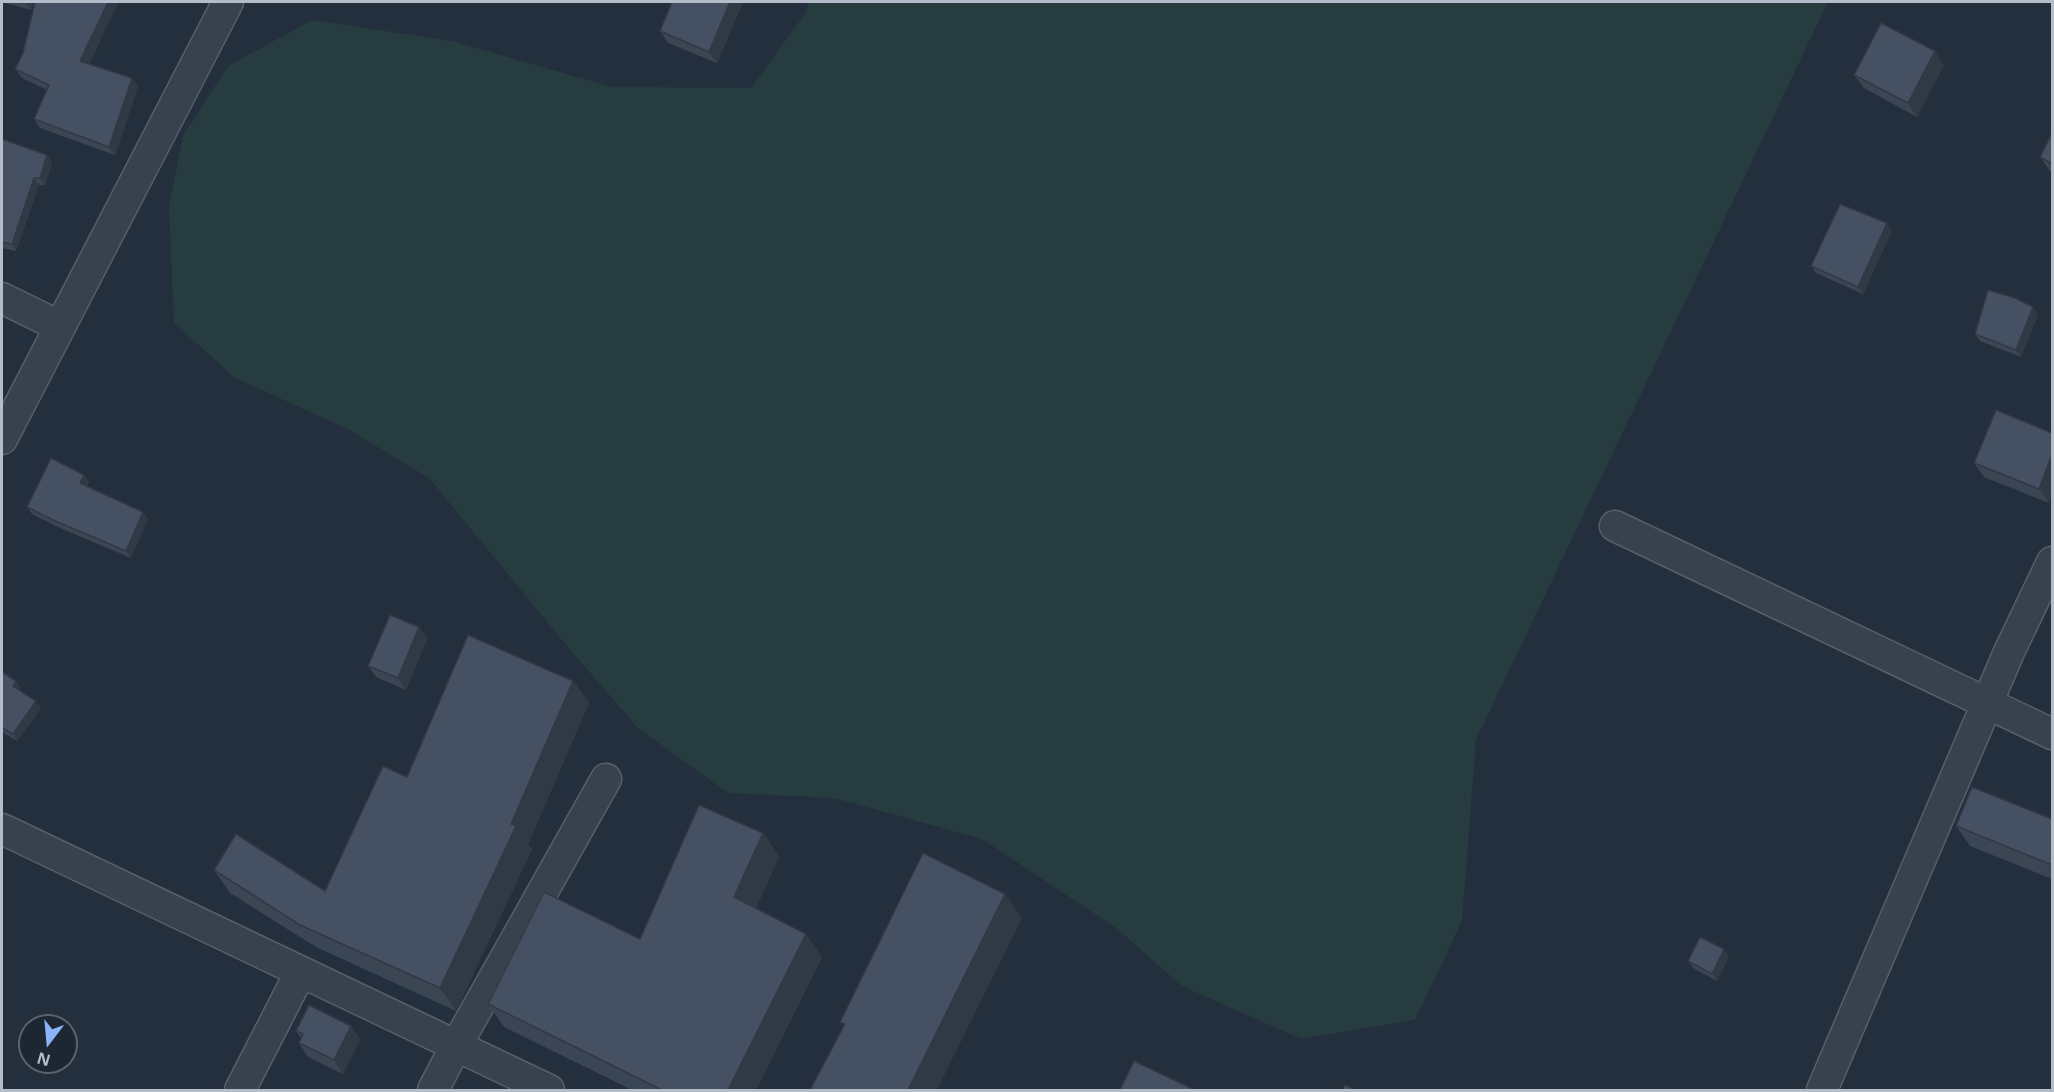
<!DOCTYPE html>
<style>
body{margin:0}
#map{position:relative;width:2054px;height:1092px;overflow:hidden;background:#242f3e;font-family:"Noto Sans",sans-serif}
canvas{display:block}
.frame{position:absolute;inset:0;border:3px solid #b4bcc9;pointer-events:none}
.north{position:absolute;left:18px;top:1014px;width:60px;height:60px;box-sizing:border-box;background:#1d2633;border:2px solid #59626f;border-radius:50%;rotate:196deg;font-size:16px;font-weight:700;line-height:24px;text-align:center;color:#b4bcc9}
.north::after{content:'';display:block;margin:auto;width:21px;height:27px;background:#8ab4f8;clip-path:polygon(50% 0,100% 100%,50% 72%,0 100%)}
</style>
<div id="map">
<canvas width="2054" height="1092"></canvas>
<div class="frame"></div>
<div class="north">N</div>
</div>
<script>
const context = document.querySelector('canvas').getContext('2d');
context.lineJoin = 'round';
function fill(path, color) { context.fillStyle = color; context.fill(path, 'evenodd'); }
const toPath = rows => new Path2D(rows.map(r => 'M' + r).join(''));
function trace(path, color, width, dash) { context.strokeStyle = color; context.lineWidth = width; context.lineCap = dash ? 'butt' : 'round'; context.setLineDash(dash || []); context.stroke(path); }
const green = toPath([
 [809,2,1828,2,1476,740,1462,921,1415,1020,1301,1039,1182,986,1116,928,982,839,834,798,728,793,638,728,566,645,429,478,348,429,235,378,174,323,169,207,183,135,228,66,312,20,452,41,612,87,751,88,804,15]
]);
const street = toPath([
 [2,298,59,326],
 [2,439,228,2],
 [1615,526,2052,734],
 [2,829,549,1090],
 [240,1090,300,973],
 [433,1090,456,1046,606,779],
 [1822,1090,2009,652,2052,562]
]);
const wall = toPath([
 [2,2,34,2,31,10],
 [35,2,118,2,89,64,138,86,115,155,40,128,34,119,47,90,22,78,15,69,23,53],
 [743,2,717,63,668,43,660,31],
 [1944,65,1917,117,1864,88,1854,75],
 [2052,133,2052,174,2040,157],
 [2,139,47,155,52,162,45,185,39,185,16,251,2,248],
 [1892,230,1863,294,1816,273,1811,266],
 [2038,314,2021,357,1980,341,1975,334],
 [2052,433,2049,503,1984,477,1974,463],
 [84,475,89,482,87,486,143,512,148,519,131,558,58,527,32,514,27,507],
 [419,627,427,639,406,690,376,677,368,666],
 [2,672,16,681,21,688,19,691,41,708,17,741,2,732],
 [573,681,589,703,528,844,532,849,456,1011,316,947,230,893,214,870,325,891,407,777],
 [2052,819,2052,879,1970,846,1956,826],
 [763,833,779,857,756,908,806,934,822,957,756,1090,632,1090,504,1027,488,1004,640,939],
 [1729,956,1717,981,1693,968,1688,961],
 [351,1026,360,1040,343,1074,308,1057,299,1043,301,1038,296,1031]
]);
const shadedWall = toPath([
 [27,2,34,2,31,10,26,3],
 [108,2,118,2,87,70,80,61],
 [730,2,743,2,717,63,709,52],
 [1935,51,1944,65,1917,117,1908,103],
 [132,78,138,86,115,155,109,147],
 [47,155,52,162,45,185,40,178],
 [34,178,39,185,16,251,12,244],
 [1887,223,1892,230,1863,294,1858,287],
 [2033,307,2038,314,2021,357,2016,350],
 [2052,455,2052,493,2049,503,2039,489],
 [84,475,89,482,85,490,80,483],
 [143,512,148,519,131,558,126,551],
 [419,627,427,639,406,690,398,678],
 [16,681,21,688,18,693,13,686],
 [573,681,589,703,528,844,532,849,456,1011,440,988],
 [36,701,41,708,17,741,13,734],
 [763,833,779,857,750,921,734,897],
 [1005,894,1022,918,937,1090,908,1090],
 [806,934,822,957,756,1090,728,1090],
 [1724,949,1729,956,1717,981,1712,974],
 [351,1026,360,1040,343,1074,334,1060]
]);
const building = toPath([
 [35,2,108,2,80,61,132,78,109,147,34,119,49,85,15,69,23,53,35,2],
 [672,2,730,2,709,52,660,31,672,2],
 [1881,23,1935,51,1908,103,1854,75,1881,23],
 [2052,133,2052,164,2040,157,2052,133],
 [2,139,47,155,40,178,34,178,12,244,2,242,2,139],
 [1840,204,1887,223,1858,287,1811,266,1840,204],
 [1988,290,2015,298,2033,307,2016,350,1975,334,1988,290],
 [1996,410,2052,433,2052,455,2039,489,1974,463,1996,410],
 [51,458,84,475,80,483,143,512,126,551,53,520,27,507,51,458],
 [390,615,419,627,398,678,368,666,390,615],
 [468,635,573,681,511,824,516,826,440,988,300,925,214,870,236,834,325,891,383,766,407,777,468,635],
 [2,672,16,681,13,686,36,701,13,734,2,728,2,672],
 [1972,787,2052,819,2052,865,1956,826,1972,787],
 [699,805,763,833,734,897,806,934,728,1090,662,1090,488,1004,544,892,640,939,699,805],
 [923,853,1005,894,908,1090,810,1090,845,1024,840,1022,923,853],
 [1700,937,1724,949,1712,974,1688,961,1700,937],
 [309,1005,351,1026,334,1060,299,1043,303,1034,296,1031,309,1005],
 [1134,1061,1195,1090,1120,1090,1134,1061],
 [1345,1085,1356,1090,1342,1090,1345,1085]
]);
fill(green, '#263c3f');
trace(street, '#565f6c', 33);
trace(street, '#38414e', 30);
fill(wall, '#3b4654');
fill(shadedWall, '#303945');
fill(building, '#455162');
trace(building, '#303945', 1.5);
</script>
